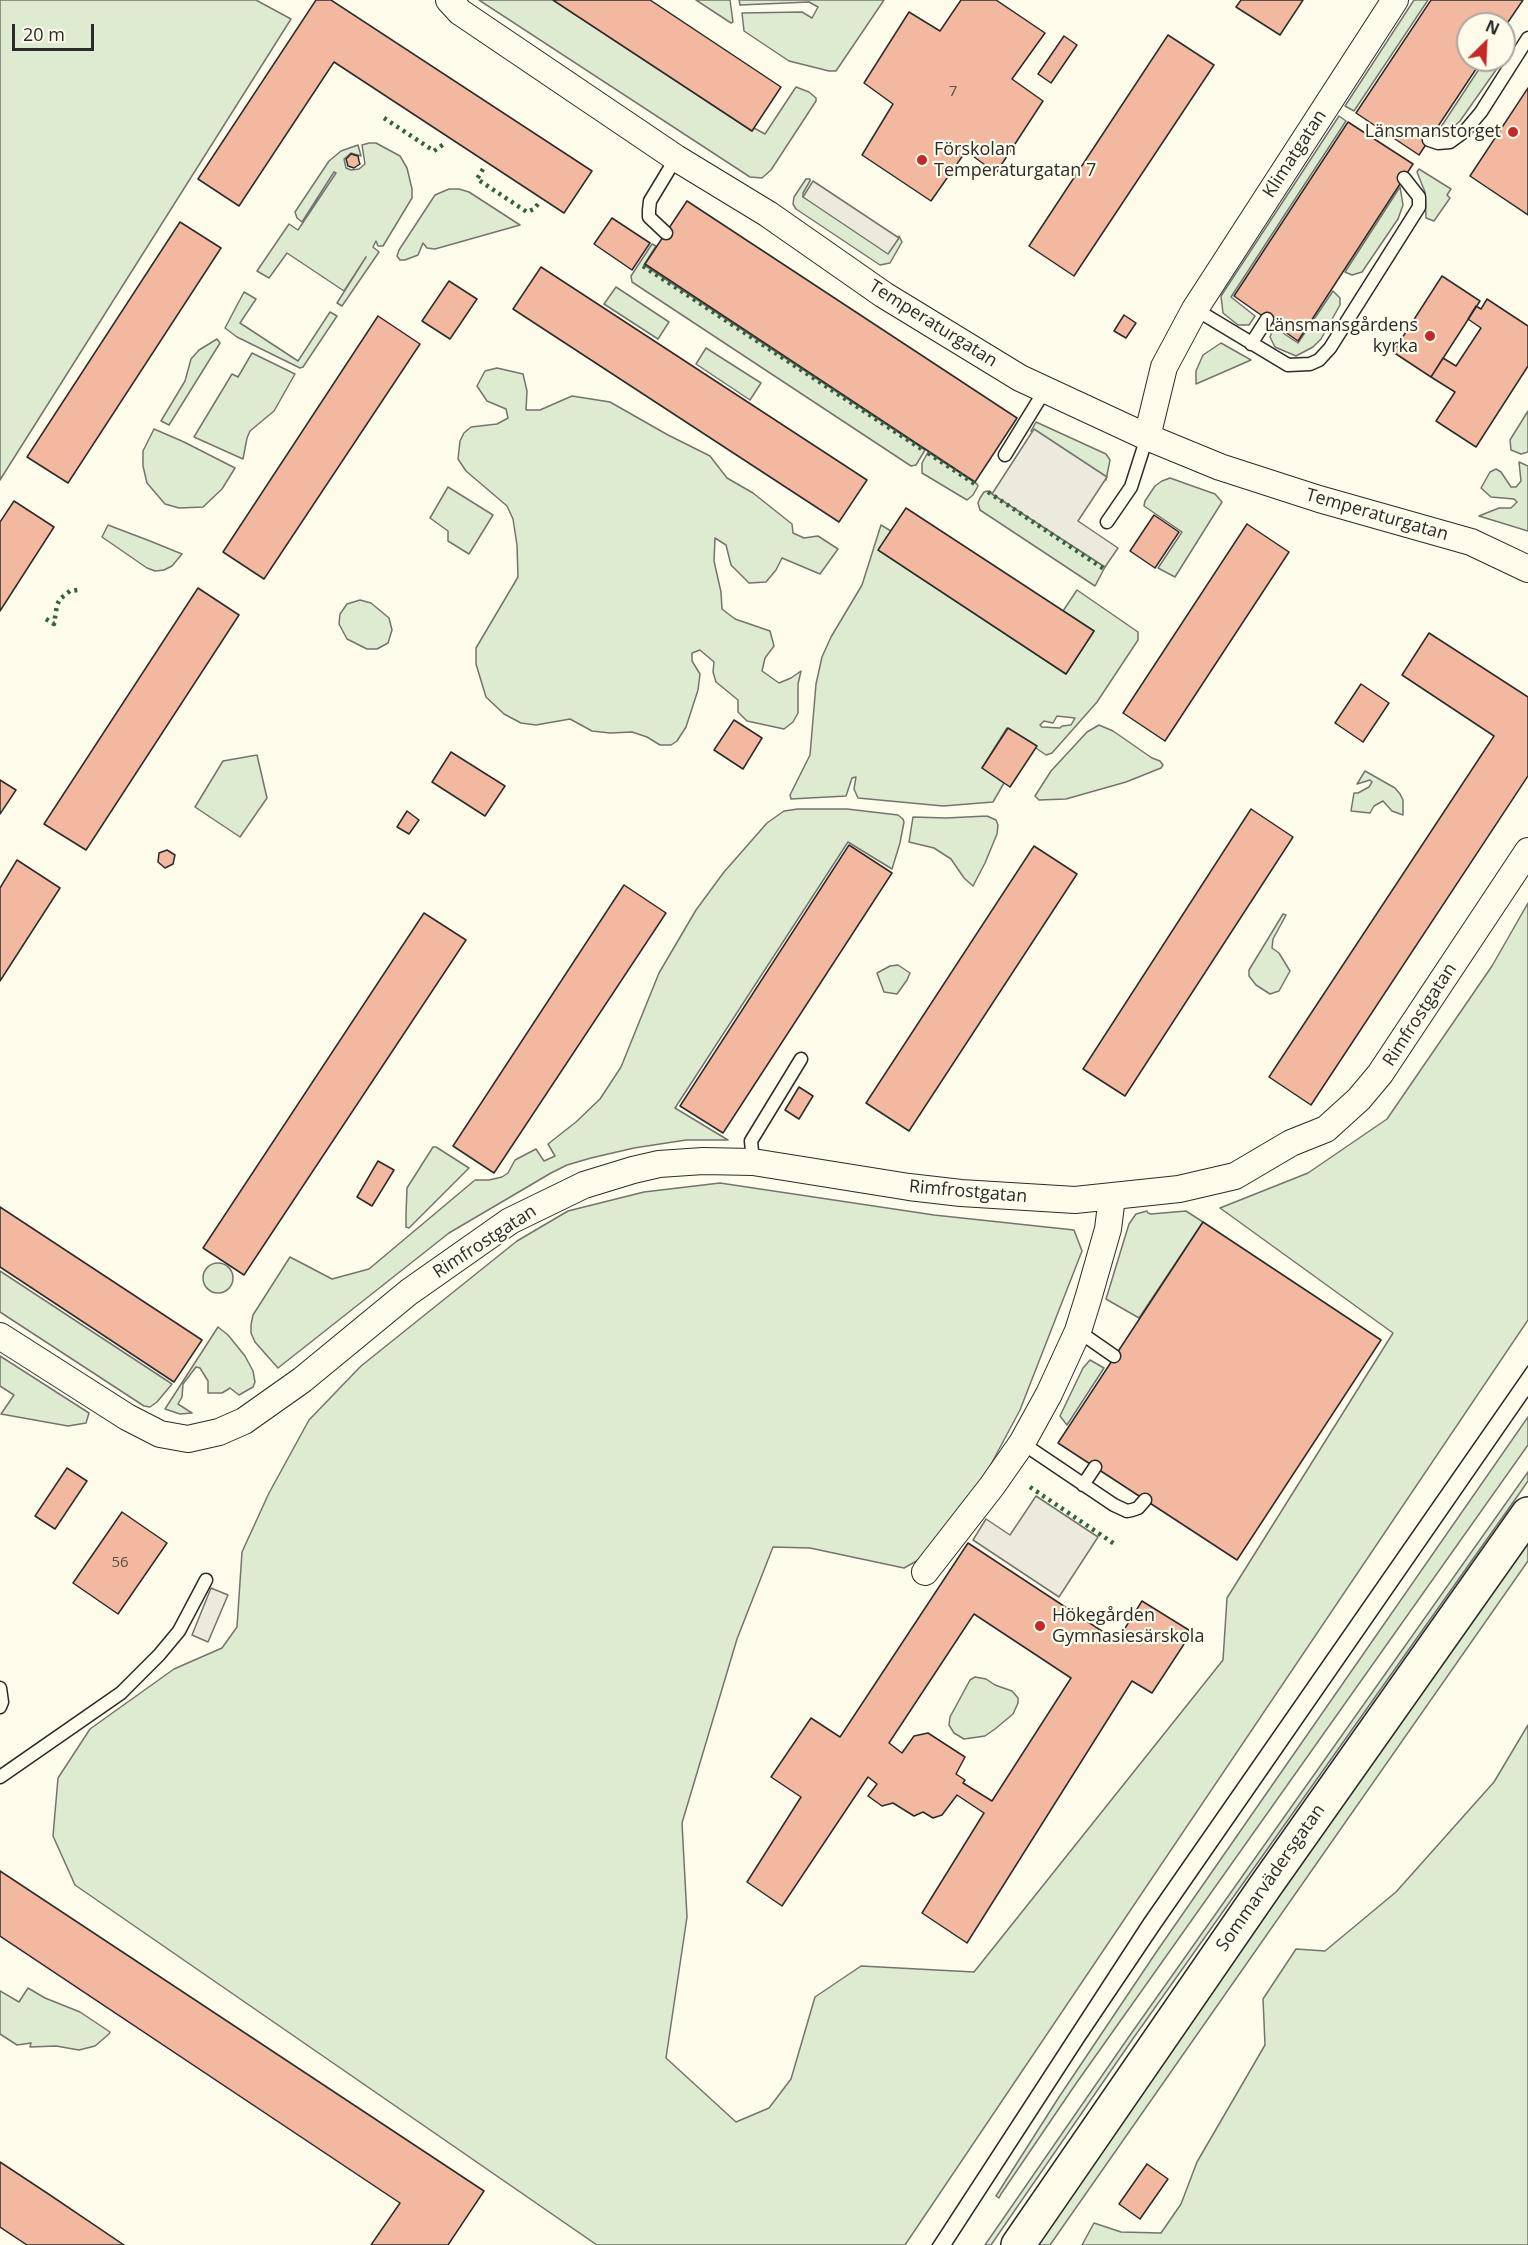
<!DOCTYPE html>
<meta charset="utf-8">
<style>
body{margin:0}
#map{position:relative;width:1528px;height:2245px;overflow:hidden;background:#fdfbea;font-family:"Open Sans",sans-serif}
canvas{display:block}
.north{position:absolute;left:1456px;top:12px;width:60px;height:60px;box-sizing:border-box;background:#fdfbea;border:2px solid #a9a89e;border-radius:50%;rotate:24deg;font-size:16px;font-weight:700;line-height:24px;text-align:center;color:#2b2b2b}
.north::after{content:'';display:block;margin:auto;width:21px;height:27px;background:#c62828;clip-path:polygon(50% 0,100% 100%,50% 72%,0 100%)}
.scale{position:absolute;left:12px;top:24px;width:82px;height:27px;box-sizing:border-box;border:3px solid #2b2b2b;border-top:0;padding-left:8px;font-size:18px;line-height:21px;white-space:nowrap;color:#2b2b2b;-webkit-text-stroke:4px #fdfbea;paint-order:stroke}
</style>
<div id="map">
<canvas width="1528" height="2245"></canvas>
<div class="north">N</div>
<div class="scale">20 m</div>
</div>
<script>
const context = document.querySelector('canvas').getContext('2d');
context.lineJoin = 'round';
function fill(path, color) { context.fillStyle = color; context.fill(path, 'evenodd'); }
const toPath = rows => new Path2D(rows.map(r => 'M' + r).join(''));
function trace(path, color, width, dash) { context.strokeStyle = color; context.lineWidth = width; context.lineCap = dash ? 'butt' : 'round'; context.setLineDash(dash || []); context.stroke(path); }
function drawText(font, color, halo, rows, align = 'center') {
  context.font = font + ' "Open Sans",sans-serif'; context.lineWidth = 4.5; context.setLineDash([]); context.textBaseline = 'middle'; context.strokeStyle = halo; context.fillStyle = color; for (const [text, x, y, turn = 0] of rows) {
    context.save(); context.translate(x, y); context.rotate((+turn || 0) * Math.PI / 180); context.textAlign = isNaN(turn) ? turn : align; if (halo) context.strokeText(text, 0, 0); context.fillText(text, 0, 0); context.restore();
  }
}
const green = toPath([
 [0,0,256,0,291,19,0,480,0,0],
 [479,0,553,0,752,131,754,128,765,134,796,87,809,92,816,98,816,101,771,170,762,178,750,177,479,0],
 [696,0,730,0,733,22,731,23,696,0],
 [739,0,884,0,836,71,829,71,789,61,744,31,742,13,802,12,812,18,818,7,809,2,740,5,739,0],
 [1414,0,1428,0,1354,111,1345,106,1414,0],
 [1485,60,1503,60,1460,121,1450,130,1439,130,1485,60],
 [1339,116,1346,121,1231,297,1255,316,1249,325,1238,325,1223,313,1221,296,1339,116],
 [369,143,376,143,400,156,407,168,412,189,412,198,383,246,378,246,376,241,373,247,379,252,342,306,337,303,366,257,344,291,287,253,269,278,257,271,289,224,298,230,336,173,334,172,302,222,297,218,295,212,329,161,341,151,358,145,361,156,351,153,344,159,346,168,351,170,359,169,365,164,362,145,369,143],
 [1419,169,1451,189,1447,195,1450,198,1434,221,1426,218,1425,192,1417,172,1419,169],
 [806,179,810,179,810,181,803,193,803,197,897,238,899,236,902,242,890,263,880,265,796,209,793,204,794,197,806,179],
 [1400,187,1403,205,1398,219,1362,272,1352,275,1345,272,1400,187],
 [449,189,459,189,469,192,520,225,435,249,427,248,423,243,418,255,405,260,400,260,397,256,399,250,435,195,449,189],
 [652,244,656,246,644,265,925,450,916,465,911,466,632,282,631,276,652,244],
 [616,287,669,322,658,339,604,304,616,287],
 [1333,291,1340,298,1340,305,1321,339,1313,347,1296,356,1275,347,1270,337,1274,327,1298,343,1333,291],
 [244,292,256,299,240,323,298,361,330,312,337,316,303,367,300,368,237,337,225,328,244,292],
 [217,339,220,343,169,425,161,421,185,381,191,359,199,350,217,339],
 [1221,343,1251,360,1196,384,1196,371,1203,355,1221,343],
 [706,348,761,383,750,400,696,364,706,348],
 [252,353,295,374,274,411,250,431,247,438,243,459,194,437,232,374,238,377,252,353],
 [497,368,523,374,527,391,526,410,540,410,572,396,610,402,668,435,710,456,727,478,753,493,792,524,793,533,804,538,818,536,838,549,820,574,782,558,776,570,766,582,749,583,731,565,726,545,715,538,714,561,721,592,722,609,735,619,770,631,774,646,765,658,762,671,779,683,791,678,801,671,798,684,798,713,793,722,784,729,747,721,738,712,738,700,716,682,713,672,714,662,700,650,692,653,692,661,700,674,698,690,686,727,677,741,671,745,660,745,647,737,632,732,610,733,592,731,570,719,536,725,521,723,504,714,486,697,476,664,476,648,518,577,517,545,513,519,507,506,466,471,458,459,460,441,464,433,471,427,497,424,508,418,506,409,487,401,477,386,485,371,497,368],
 [1528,411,1528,452,1521,454,1511,450,1510,440,1528,411],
 [1036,422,1106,454,1110,460,1106,480,1031,431,1036,422],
 [154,429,184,442,235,468,222,489,203,507,179,508,165,504,147,483,143,466,143,451,154,429],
 [928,452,977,484,978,486,973,495,967,500,922,473,922,463,928,452],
 [1519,462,1528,466,1528,531,1479,516,1499,508,1511,508,1517,502,1514,499,1491,497,1481,488,1490,472,1496,469,1501,472,1511,487,1516,487,1521,481,1519,462],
 [1170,478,1215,494,1222,502,1175,577,1158,568,1182,532,1144,506,1145,501,1155,486,1162,481,1170,478],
 [448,487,493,515,469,554,448,541,448,531,430,518,448,487],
 [988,491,1105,567,1095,586,980,510,978,503,980,498,984,492,988,491],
 [108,525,150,541,182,554,172,566,164,570,155,571,147,568,102,537,108,525],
 [881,525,891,531,879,550,1066,674,1094,631,1063,611,1077,590,1138,632,1138,640,1097,702,1052,753,1046,755,1007,728,982,768,1004,783,993,802,943,806,858,798,854,789,856,777,852,778,846,796,791,799,790,795,810,755,816,684,822,657,831,637,862,585,881,525],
 [1057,716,1075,718,1071,725,1062,726,1060,728,1042,727,1040,725,1044,721,1053,723,1057,716],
 [360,600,371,603,389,618,392,630,388,643,377,649,367,649,347,639,339,624,340,614,347,604,360,600],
 [1099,725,1113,731,1152,758,1160,761,1163,765,1161,768,1126,782,1066,799,1039,800,1035,796,1051,771,1087,732,1099,725],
 [257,755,267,798,240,837,195,807,223,761,257,755],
 [1365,771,1395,788,1400,794,1403,800,1403,815,1392,811,1383,801,1374,806,1370,813,1351,811,1354,793,1358,793,1369,787,1372,782,1370,780,1357,784,1365,771],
 [798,809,847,809,898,815,903,819,904,822,900,843,892,869,848,842,675,1108,728,1140,686,1140,634,1148,591,1158,567,1165,551,1173,449,1233,278,1368,255,1342,251,1333,251,1325,253,1315,290,1257,332,1279,369,1269,475,1180,489,1180,502,1177,508,1173,515,1160,536,1149,544,1161,555,1156,548,1144,576,1122,600,1099,621,1067,659,973,696,910,724,872,767,823,784,811,798,809],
 [987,816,996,820,998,825,997,834,985,863,973,886,964,878,951,859,934,848,909,842,913,817,946,818,987,816],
 [1528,903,1528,1320,905,2245,597,2245,75,1885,53,1836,58,1778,90,1729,174,1669,222,1648,237,1627,242,1552,269,1493,309,1420,361,1366,517,1241,568,1211,644,1192,720,1183,934,1215,1074,1230,1082,1251,1020,1410,981,1483,922,1558,904,1568,810,1548,773,1547,737,1639,682,1823,687,1917,666,2058,736,2122,769,2108,791,2079,815,1997,861,1966,974,1972,1223,1660,1227,1598,1393,1333,1220,1208,1308,1173,1387,1119,1492,966,1528,903],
 [1283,914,1286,915,1273,939,1272,948,1279,953,1290,971,1279,991,1270,994,1256,985,1249,976,1249,970,1283,914],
 [898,965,910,973,907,980,897,994,884,992,877,973,890,966,898,965],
 [433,1147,436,1147,469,1168,409,1228,406,1227,406,1214,407,1188,433,1147],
 [1147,1211,1148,1213,1151,1214,1186,1211,1203,1222,1139,1318,1106,1299,1129,1224,1136,1214,1147,1211],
 '203 1278a15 15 0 1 1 30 0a15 15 0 1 1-30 0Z',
 [0,1271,172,1384,157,1402,150,1407,144,1406,0,1312,0,1271],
 [218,1327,228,1335,245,1356,253,1371,255,1382,253,1387,239,1395,230,1388,222,1393,208,1393,208,1381,200,1368,196,1367,183,1384,182,1397,178,1404,192,1413,180,1414,165,1409,218,1327],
 [0,1356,89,1413,86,1423,68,1426,1,1414,14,1395,0,1386,0,1356],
 [1090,1360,1104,1368,1067,1425,1060,1416,1083,1368,1090,1360],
 [1528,1417,1528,1445,1075,2085,1001,2194,999,2198,996,2196,1059,2097,1157,1951,1528,1417],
 [1528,1472,1528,1481,1519,1494,1132,2040,991,2245,985,2245,1128,2038,1528,1472],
 [1528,1538,1528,1561,1050,2245,1032,2245,1528,1538],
 [975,1677,986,1679,995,1685,1012,1691,1018,1698,1018,1703,1013,1714,995,1729,985,1736,964,1739,954,1733,949,1725,950,1717,970,1680,975,1677],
 [1528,1725,1528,2245,1082,2245,1094,2223,1121,2232,1161,2233,1181,2204,1197,2162,1265,2045,1263,1999,1296,1949,1325,1951,1396,1892,1494,1782,1528,1725],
 [28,1988,45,1998,80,2012,110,2032,109,2034,95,2046,79,2050,56,2046,30,2047,31,2043,17,2045,0,2034,0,1991,19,2002,28,1988]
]);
const parking = toPath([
 [813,181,899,238,888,254,803,197,813,181],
 [1034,429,1107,477,1078,521,1118,548,1105,567,992,494,1034,429],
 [1036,1496,1098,1537,1059,1597,973,1540,986,1519,1010,1535,1036,1496],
 [211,1588,228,1595,208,1642,192,1635,211,1588]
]);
const building = toPath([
 [316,0,331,0,592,171,564,213,334,62,239,206,198,179,316,0],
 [553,0,650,0,781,87,752,131,553,0],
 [961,0,996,0,1045,33,1012,79,1043,101,996,173,966,151,931,201,862,155,893,104,864,83,909,12,940,31,961,0],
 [1241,0,1303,0,1280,35,1236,7,1241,0],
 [1431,0,1523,0,1504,28,1504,24,1468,24,1468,60,1482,60,1419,155,1356,113,1431,0],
 [1168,35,1214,65,1074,276,1029,246,1168,35],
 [1064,36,1077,45,1051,83,1038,74,1064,36],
 [1528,88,1528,215,1470,176,1528,88],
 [1348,122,1413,164,1298,341,1234,296,1348,122],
 [351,154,358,156,359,161,360,164,354,168,348,166,346,159,351,154],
 [687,201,1017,418,975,482,645,264,687,201],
 [612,218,650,243,632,270,594,244,612,218],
 [180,222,221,248,68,483,27,457,180,222],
 [541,267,867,480,839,522,513,309,541,267],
 [1442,276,1480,301,1431,377,1393,352,1442,276],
 [449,281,477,299,450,339,422,321,449,281],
 [1487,299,1528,326,1528,366,1476,447,1436,421,1455,392,1431,377,1443,358,1456,366,1481,328,1468,319,1476,306,1481,309,1487,299],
 [1124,315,1136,323,1126,338,1114,331,1124,315],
 [378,316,420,344,264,579,223,552,378,316],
 [14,501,54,527,0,611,0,522,14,501],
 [906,508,1094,631,1066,674,878,550,906,508],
 [1154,515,1179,532,1155,568,1130,551,1154,515],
 [1247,524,1289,552,1165,741,1123,713,1247,524],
 [198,588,239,615,86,850,44,824,198,588],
 [1429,633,1528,697,1528,776,1311,1105,1269,1077,1494,736,1402,675,1429,633],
 [1361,684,1389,703,1363,742,1335,723,1361,684],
 [734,720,762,738,743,769,714,750,734,720],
 [1008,728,1037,746,1010,787,982,768,1008,728],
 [451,752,505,786,485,816,432,782,451,752],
 [0,780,16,790,0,814,0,780],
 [1251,809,1293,837,1125,1096,1083,1069,1251,809],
 [407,811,419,820,409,834,397,827,407,811],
 [849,845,892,873,723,1133,680,1106,849,845],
 [1034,846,1077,874,909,1131,866,1103,1034,846],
 [167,850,175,855,173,864,165,868,158,862,159,853,167,850],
 [17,860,60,888,0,981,0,888,17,860],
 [624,885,666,913,494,1173,453,1146,624,885],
 [424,913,466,940,244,1275,203,1248,424,913],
 [799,1087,813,1096,799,1119,785,1110,799,1087],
 [378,1161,394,1170,372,1206,357,1197,378,1161],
 [0,1207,202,1340,174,1382,0,1267,0,1207],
 [1203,1222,1381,1340,1237,1560,1058,1443,1203,1222],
 [67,1468,87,1481,55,1529,35,1516,67,1468],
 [122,1512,167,1543,118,1614,73,1583,122,1512],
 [968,1543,1117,1641,1142,1601,1192,1632,1152,1693,1132,1681,967,1943,922,1913,984,1813,957,1795,942,1815,933,1818,923,1812,914,1816,893,1803,882,1806,868,1796,877,1784,868,1777,782,1906,747,1882,801,1797,771,1777,811,1718,840,1737,968,1543],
 [974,1614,1071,1678,992,1801,963,1783,965,1780,956,1774,965,1757,928,1733,914,1736,902,1753,889,1743,974,1614],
 [0,1871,484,2191,448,2245,371,2245,400,2203,0,1936,0,1871],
 [0,2162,50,2195,124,2245,27,2245,0,2227,0,2162],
 [1147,2164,1168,2179,1140,2219,1119,2204,1147,2164]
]);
const lane = toPath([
 [1429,140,1438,143,1450,142,1465,131,1481,112,1528,38],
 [666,233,649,217,649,210,650,201,676,158],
 [1195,309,1288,365,1310,364,1319,360,1330,348,1419,207,1419,197,1404,178],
 [1251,344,1267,319],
 [1005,455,1045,390],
 [1107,522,1131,487,1147,437],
 [753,1162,751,1141,801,1059],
 [1078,1331,1114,1356],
 [1022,1443,1114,1505,1127,1511,1132,1510,1138,1508,1145,1500],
 [1083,1485,1095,1467],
 [0,1688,2,1702,0,1707],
 [0,1777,121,1693,159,1655,179,1631,206,1580]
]);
const street = toPath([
 [449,0,460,12,676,158,768,214,884,295,1020,378,1147,437,1220,467,1319,499,1471,542,1528,569],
 [1147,437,1164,367,1195,309,1395,0],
 [0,1336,127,1417,160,1434,188,1439,219,1432,244,1421,302,1380,409,1292,510,1221,584,1185,633,1170,659,1164,703,1161,753,1162,909,1187,961,1193,1075,1200,1179,1189,1235,1176,1291,1143,1326,1129,1359,1099,1380,1074,1528,851],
 [925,1572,992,1486,1022,1443,1049,1394,1078,1331,1088,1299,1108,1229,1112,1197]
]);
const secondary = toPath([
 [1018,2245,1264,1888,1528,1514]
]);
const tram = toPath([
 [932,2245,1144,1919,1528,1366],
 [952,2245,1083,2043,1159,1930,1528,1397]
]);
const hedge = toPath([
 [384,118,434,151,444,144],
 [483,169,477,179,527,212,534,209,538,204],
 [643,266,923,450],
 [928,453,975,484],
 [988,492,1104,569],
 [46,619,54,624,57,605,60,599,70,591,78,590],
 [1030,1487,1116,1545]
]);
const markers = [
 [1513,132,6,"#c62828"],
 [922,160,6,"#c62828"],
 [1430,336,6,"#c62828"],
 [1040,1626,6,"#c62828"]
];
const numberNames = [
 ["7",953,92],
 ["56",120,1563]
];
const poiNames = [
 ["Länsmanstorget",1501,132],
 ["Förskolan",934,150,"left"],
 ["Temperaturgatan 7",934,171,"left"],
 ["Länsmansgårdens",1418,326],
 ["kyrka",1418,347],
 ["Hökegården",1052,1616,"left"],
 ["Gymnasiesärskola",1052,1637,"left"]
];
const streetNames = [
 ["Klimatgatan",1295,154,-57],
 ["Temperaturgatan",933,324,32],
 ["Temperaturgatan",1377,515,16],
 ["Rimfrostgatan",1420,1015,-57],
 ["Rimfrostgatan",968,1192,5],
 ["Rimfrostgatan",485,1242,-33],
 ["Sommarvädersgatan",1271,1878,-55]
];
fill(green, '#deebd1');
trace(green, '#74746e', 1.5);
fill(parking, '#eceadb');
trace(parking, '#74746e', 1.5);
fill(building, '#f2b8a0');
trace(building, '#2b2b2b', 1.5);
trace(lane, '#2b2b2b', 15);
trace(street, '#2b2b2b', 28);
trace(secondary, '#2b2b2b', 36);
trace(lane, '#fdfbea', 12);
trace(street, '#fdfbea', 26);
trace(secondary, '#fdfbea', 33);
trace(tram, '#2b2b2b', 1.5);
trace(hedge, '#34623c', 4.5, [3, 4.5]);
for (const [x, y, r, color] of markers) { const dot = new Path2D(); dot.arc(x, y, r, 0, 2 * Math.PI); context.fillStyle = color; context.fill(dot); trace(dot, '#fdfbea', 2); }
drawText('15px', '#5d4e48', null, numberNames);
drawText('18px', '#2b2b2b', '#fdfbea', poiNames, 'right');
drawText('18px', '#2b2b2b', '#fdfbea', streetNames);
</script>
